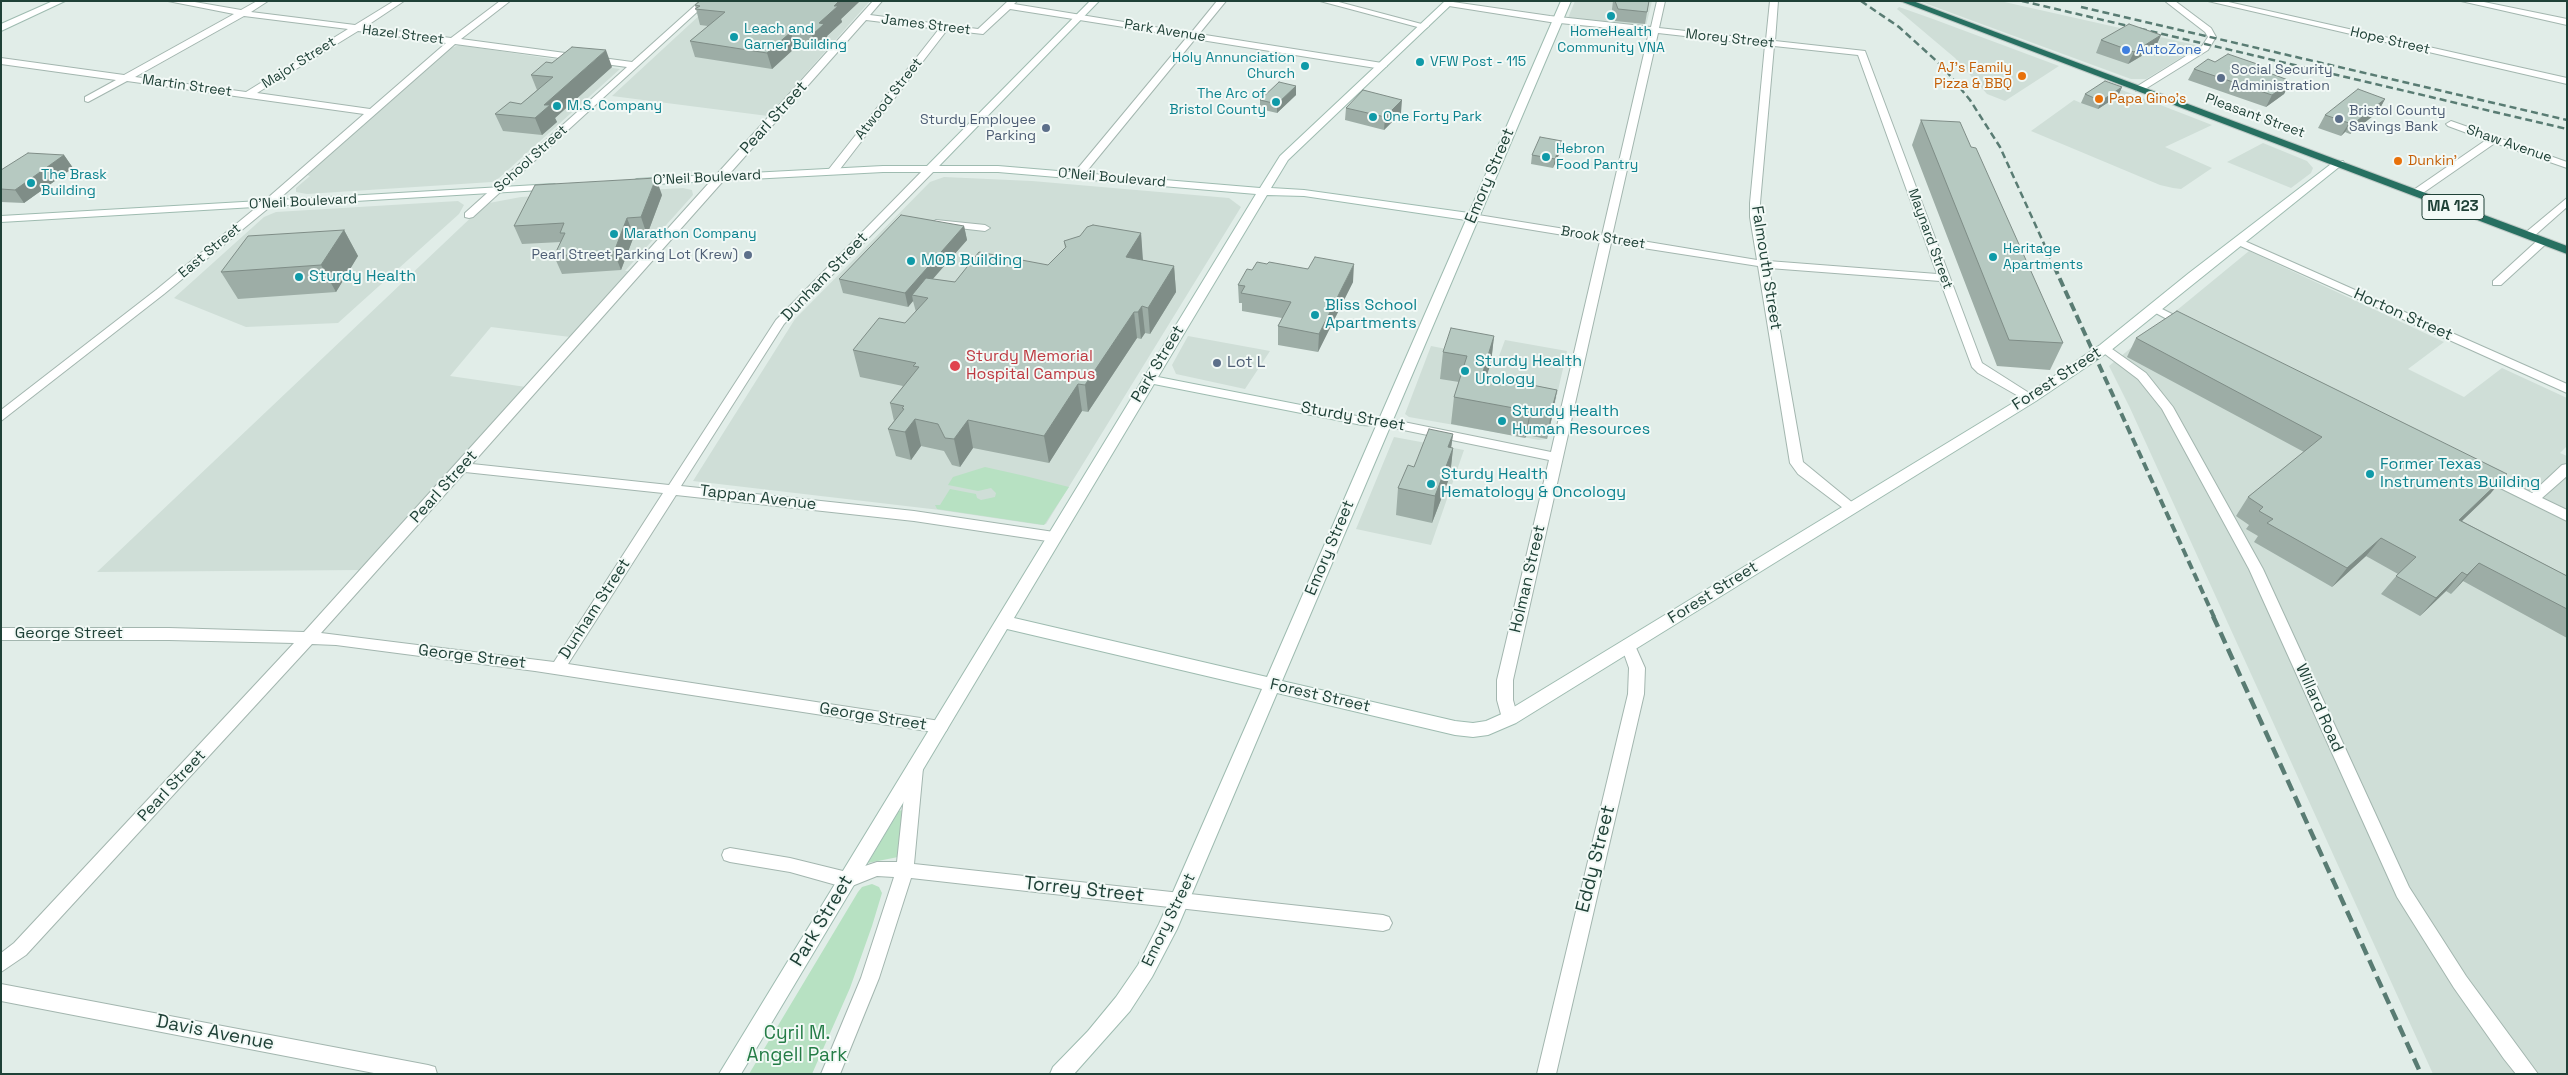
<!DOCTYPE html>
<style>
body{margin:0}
#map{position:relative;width:2568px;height:1075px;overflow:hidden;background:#e1ede8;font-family:"Space Grotesk",sans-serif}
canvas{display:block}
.frame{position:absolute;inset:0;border:2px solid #1f4137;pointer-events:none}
</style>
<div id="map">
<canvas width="2568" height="1075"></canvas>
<div class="frame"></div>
</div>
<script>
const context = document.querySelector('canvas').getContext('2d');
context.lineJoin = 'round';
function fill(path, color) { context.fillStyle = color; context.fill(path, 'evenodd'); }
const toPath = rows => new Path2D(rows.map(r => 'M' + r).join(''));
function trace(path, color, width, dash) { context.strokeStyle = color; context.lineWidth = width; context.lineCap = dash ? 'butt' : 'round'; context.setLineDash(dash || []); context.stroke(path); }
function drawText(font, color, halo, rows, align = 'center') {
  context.font = font + ' "Space Grotesk",sans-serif'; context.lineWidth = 4; context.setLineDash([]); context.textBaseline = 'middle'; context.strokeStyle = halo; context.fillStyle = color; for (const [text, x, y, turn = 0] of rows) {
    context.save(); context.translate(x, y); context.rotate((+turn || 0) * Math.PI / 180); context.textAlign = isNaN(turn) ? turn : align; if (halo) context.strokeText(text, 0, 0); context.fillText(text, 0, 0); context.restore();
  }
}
const built = toPath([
 [715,1,870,1,768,116,612,96],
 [1575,1,1652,1,1646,26,1568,18],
 [1919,1,2000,1,2200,46,2146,79,2131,79],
 [1899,7,1933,19,2059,66,2005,101,1987,94,1955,58,1897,9],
 [459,45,620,69,499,178,492,182,307,194,296,192,296,188,310,176,307,175,451,48],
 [2109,85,2212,125,2165,147,2212,168,2181,189,2173,188,2160,185,2031,131,2074,100,2081,103],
 [2263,143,2307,161,2313,168,2311,173,2291,188,2227,162],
 [944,177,1032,181,1229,198,1241,207,1046,524,1041,525,940,510,693,481,795,319,930,182],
 [683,188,692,190,693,195,625,271,629,271,570,337,491,327,450,376,526,387,361,570,97,572,480,209,489,203,521,197],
 [458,201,464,205,459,214,338,323,246,327,174,298,264,217,276,212],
 [2249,251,2444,342,2408,369,2464,397,2502,368,2567,398,2567,446,2560,453,2567,456,2567,1074,2433,1074,2130,408,2109,366],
 [1188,336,1270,351,1245,389,1176,374,1172,365],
 [1505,340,1567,351,1547,439,1539,440,1409,417,1405,414,1431,346,1498,359],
 [1394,437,1464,450,1431,545,1356,529]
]);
const green = toPath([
 [985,467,1025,476,1069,487,1044,525,937,509,935,505,940,505,950,489,976,494,977,498,981,500,995,497,996,493,991,488,978,491,948,485,953,477],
 [902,810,898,857,868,863,899,811],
 [872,884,879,887,882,893,872,926,850,988,812,1074,749,1074,858,892,862,887]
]);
const street = toPath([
 [168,1,189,1,241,10,257,1,268,1,251,12,355,25,394,1,404,1,365,27,451,38,500,1,510,1,461,39,632,62,700,1,709,1,473,217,469,218,465,217,465,213,627,67,455,44,271,206,164,294,1,421,1,410,156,290,263,202,364,114,127,81,88,102,85,101,85,97,116,80,1,64,1,58,124,75,234,14,168,1],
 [244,16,348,29,246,92,135,77,244,16],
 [358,31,446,43,370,109,257,93,358,31],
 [873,1,882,1,870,15,978,29,1008,1,1017,1,1014,4,1191,33,1217,1,1226,1,1199,34,1382,63,1387,66,1382,69,1195,39,1082,177,1078,178,1073,175,1074,173,1187,37,1010,9,983,34,947,30,837,173,833,174,829,173,829,169,939,29,866,20,472,464,669,485,776,320,927,166,935,166,935,170,784,324,681,486,914,511,1054,532,1061,537,1059,540,1054,542,914,521,676,495,568,664,940,721,946,723,948,727,946,731,940,733,535,671,336,645,312,644,26,955,1,972,1,953,14,943,294,643,169,640,1,640,1,628,169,628,304,632,873,1],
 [465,472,663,493,554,662,321,633,465,472],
 [1320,1,1335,1,1429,26,1425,29,1320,1],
 [1446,1,1550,16,1651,27,1657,1,1665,1,1659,28,1766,40,1770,1,1778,1,1775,41,1865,51,1982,363,2037,398,2035,401,2027,401,1978,373,1972,367,1940,281,1769,268,1803,462,1859,508,1852,513,1847,511,1798,474,1790,463,1758,266,1611,243,1513,680,1513,700,1518,718,1515,722,1510,724,1505,722,1502,718,1497,700,1497,680,1549,460,1384,426,1378,422,1384,418,1551,452,1600,241,1472,220,1467,217,1472,214,1602,235,1649,32,1550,22,1449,6,1446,5,1446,1],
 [1658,33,1765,45,1750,203,1750,217,1757,260,1612,236,1658,33],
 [1774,46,1858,55,1937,274,1768,261,1760,217,1760,203,1774,46],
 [2165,1,2175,1,2211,28,2216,37,2208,50,2142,91,2136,91,2136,87,2202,46,2208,37,2205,32,2165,1],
 [2208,1,2224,1,2567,78,2567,84,2208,1],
 [2461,1,2479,1,2567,19,2567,25,2461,1],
 [2451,121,2567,162,2567,168,2495,143,2420,195,2412,195,2412,191,2486,140,2448,126,2446,124,2451,121],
 [2567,198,2567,207,2533,237,2525,237,2525,233,2567,198],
 [936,220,985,225,990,228,985,231,932,225,931,223,936,220],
 [2543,238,2548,241,2547,243,2501,285,2493,285,2493,281,2539,239,2543,238],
 [2240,239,2567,384,2567,393,2236,244,2235,242,2240,239],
 [2156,306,2190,323,2192,325,2190,327,2182,327,2152,311,2150,309,2156,306],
 [2105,344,2146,373,2173,407,2263,569,2409,887,2466,976,2538,1074,2516,1074,2504,1059,2454,988,2397,897,2249,569,2162,409,2138,379,2101,351,2099,348,2101,345,2105,344],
 [2567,464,2567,476,2542,498,2567,510,2567,521,2480,478,2478,475,2480,472,2490,472,2532,493,2562,465,2567,464],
 [1628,639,1633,641,1645,668,1644,694,1556,1074,1537,1074,1628,694,1629,668,1621,645,1623,641,1628,639],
 [915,761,921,763,923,768,914,864,1383,915,1389,917,1392,923,1389,929,1383,931,911,878,879,978,840,1074,821,1074,861,978,894,877,877,876,847,888,790,872,730,862,724,860,722,855,724,850,730,848,790,858,847,872,877,862,897,862,907,768,909,763,915,761],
 [1,984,428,1065,435,1067,437,1074,379,1074,1,1001,1,984]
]);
const secondary = toPath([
 [53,1,65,1,1,31,1,24,53,1],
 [1090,1,1099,1,939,166,998,166,1260,188,1280,156,1445,1,1455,1,1288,160,1271,188,1304,190,1469,213,1561,1,1571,1,1282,681,1455,721,1473,723,1486,721,1504,713,2026,395,2100,345,2189,273,2335,161,2343,161,2344,163,2110,351,2036,401,1516,723,1488,735,1473,737,1455,735,1277,693,1177,929,1152,977,1130,1011,1074,1074,1050,1074,1053,1067,1088,1031,1116,997,1138,965,1159,924,1262,689,1007,629,741,1074,719,1074,1256,194,998,172,883,172,637,185,631,182,637,179,883,166,927,166,1090,1],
 [1267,195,1304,196,1466,220,1380,417,1362,417,1158,377,1267,195],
 [1154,384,1362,425,1376,426,1267,677,1014,618,1154,384],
 [554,184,560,187,558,189,1,222,1,216,554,184]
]);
const highway = toPath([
 [1900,1,1913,1,2567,246,2567,254,1900,1]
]);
const railFar2 = toPath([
 [1861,1,1899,27,1942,66,1970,100,2000,147,2055,268],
 [2022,1,2567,129],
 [2081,7,2567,120]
]);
const railFar1 = toPath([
 [2054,266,2214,617]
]);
const rail = toPath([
 [2213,616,2421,1074]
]);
const wall = toPath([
 [700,1,860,1,841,19,842,22,827,36,828,40,816,51,795,48,772,69,695,57,690,41,708,26,700,25,695,5],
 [1613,1,1649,1,1645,24,1615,21,1612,9],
 [2161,35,2155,48,2128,64,2096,53,2101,40],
 [2215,62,2258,69,2288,80,2287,82,2290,83,2284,94,2266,107,2188,80,2194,69],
 [612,67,555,118,557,122,542,135,503,131,495,114,521,104,537,90,531,75],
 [1296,86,1296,95,1277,113,1260,109,1260,100],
 [2122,87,2118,96,2098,109,2081,103,2085,94],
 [2385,99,2378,112,2350,134,2345,132,2341,136,2318,128,2325,115],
 [1346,108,1401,113,1384,130,1345,120],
 [1921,120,1971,147,2063,343,2050,370,1997,366,1912,145],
 [1562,141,1561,150,1553,168,1531,164,1532,155],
 [64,155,73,168,24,203,1,202,1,170],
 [662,195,647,235,634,236,621,270,562,274,554,256,561,242,522,244,514,226],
 [964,226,967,240,932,279,955,282,1048,265,1065,248,1064,241,1141,233,1142,260,1174,266,1176,292,1150,334,1145,333,1141,339,1137,338,1088,412,1082,411,1049,463,973,448,960,467,952,465,944,451,921,446,911,460,896,456,888,429,894,421,890,403,903,386,860,377,853,350,905,323,916,312,913,301,908,307,843,293,839,279],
 [344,230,358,256,336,292,238,299,221,272],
 [1353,282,1318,352,1278,345,1278,326,1282,318,1242,311,1242,303,1239,303,1238,285],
 [1494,336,1491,363,1486,376,1557,390,1552,417,1547,439,1527,435,1525,438,1451,424,1454,397,1459,382,1440,379,1443,352],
 [2136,338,2491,493,2462,521,2567,576,2567,638,2463,581,2451,594,2446,591,2420,616,2381,594,2398,574,2366,556,2332,587,2254,542,2258,536,2246,529,2249,525,2236,516,2248,497,2304,452,2127,357],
 [1453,434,1451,448,1453,448,1450,476,1432,523,1396,515,1398,488,1414,467]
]);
const shadedWall = toPath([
 [839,1,860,1,841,19,842,22,827,36,828,40,816,51,812,35,819,23,834,6],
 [791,32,795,48,772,69,767,53],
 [2161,35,2155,48,2128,64,2134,52],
 [606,50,612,67,555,118,557,122,542,135,535,118,544,105],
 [2288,80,2284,87,2290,83,2284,94,2266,107,2272,95],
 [1296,86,1296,95,1277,113,1277,104],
 [2122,87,2118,96,2098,109,2101,101],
 [2385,99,2378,112,2350,134,2357,121],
 [1402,100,1401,113,1384,130,1385,117],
 [2353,120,2345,132,2341,136,2349,123],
 [1562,141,1561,150,1553,168,1555,159],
 [64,155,73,168,24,203,15,190],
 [656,178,662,195,647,235,641,217],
 [627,218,634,236,621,270,614,252],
 [964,226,967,240,918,296,912,295,913,301,908,307,905,293],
 [344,230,358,256,336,292,321,265],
 [1141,233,1143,260,1129,283,1126,257],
 [1354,264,1353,282,1318,352,1319,334],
 [1174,266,1176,292,1150,334,1148,308],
 [1142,306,1145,333,1141,339,1138,312],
 [1134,312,1137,338,1088,412,1085,385],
 [1494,336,1491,363,1478,402,1482,375],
 [1078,384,1082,411,1049,463,1044,436],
 [1557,390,1552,417,1547,439,1551,412],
 [1531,408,1527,435,1525,438,1530,411],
 [915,419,921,446,911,460,905,432],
 [968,420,973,448,960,467,954,439],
 [1453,434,1450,455,1453,448,1450,476,1432,523,1435,496,1448,447],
 [2507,474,2491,493,2443,539,2459,520],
 [2381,538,2366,556,2332,587,2347,568],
 [2479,563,2463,581,2451,594,2467,575],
 [2462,572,2446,591,2420,616,2436,598]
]);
const building = toPath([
 [700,1,839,1,834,6,838,6,819,23,824,24,812,35,791,32,767,53,690,41,725,12,695,9,700,6,695,5,700,1],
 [1615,1,1649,1,1647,12,1618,9,1615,1],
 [2129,24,2161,35,2134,52,2101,40,2129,24],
 [572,47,606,50,544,105,550,105,535,118,495,114,510,102,521,104,553,77,531,75,546,62,552,63,572,47],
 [2228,54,2260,65,2256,68,2288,80,2286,81,2290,83,2272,95,2194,69,2208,59,2215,62,2228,54],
 [2105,81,2122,87,2101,101,2085,94,2105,81],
 [1279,82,1296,86,1277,104,1260,100,1279,82],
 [2358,89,2385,99,2357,121,2353,120,2349,123,2325,115,2358,89],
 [1363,90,1402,100,1385,117,1346,108,1363,90],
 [1921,120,1960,122,1971,147,1976,148,2063,343,2009,340,1921,120],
 [1540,137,1562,141,1555,159,1532,155,1540,137],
 [28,153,64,155,15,190,1,189,1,170,28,153],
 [656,178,641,217,627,218,614,252,554,256,565,233,560,233,564,223,514,226,535,185,656,178],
 [901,215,964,226,905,293,839,279,901,215],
 [1093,225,1141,233,1126,257,1174,266,1148,308,1142,306,1138,312,1134,312,1085,385,1078,384,1044,436,968,420,954,439,945,438,938,424,915,419,905,432,888,429,904,409,902,408,904,406,890,403,919,367,913,366,916,363,853,350,879,318,905,323,928,298,912,295,926,278,955,282,979,252,1048,265,1066,247,1064,241,1080,236,1087,227,1093,225],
 [344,230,321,265,221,272,248,236,344,230],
 [1315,257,1354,264,1319,334,1278,326,1291,302,1241,293,1245,286,1238,285,1247,269,1252,270,1257,262,1267,264,1269,262,1308,269,1315,257],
 [2177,311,2507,474,2459,520,2567,576,2567,609,2479,563,2467,575,2462,572,2436,598,2396,576,2416,557,2381,538,2347,568,2267,523,2273,519,2259,511,2263,507,2248,497,2322,437,2136,338,2177,311],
 [1451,328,1494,336,1482,375,1557,390,1551,412,1531,408,1530,411,1454,397,1467,356,1443,352,1451,328],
 [1429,429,1453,434,1448,447,1453,448,1435,496,1398,488,1408,465,1414,467,1429,429]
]);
const markers = [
 [1611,16,5,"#0f9aa8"],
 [734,37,5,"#0f9aa8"],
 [2126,50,5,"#3f7fe0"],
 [1420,62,5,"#0f9aa8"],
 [1305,66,5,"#0f9aa8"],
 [2022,76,5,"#e8710a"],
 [2221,78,5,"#5c6f8a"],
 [2099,99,5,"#e8710a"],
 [1276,102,5,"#0f9aa8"],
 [557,106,5,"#0f9aa8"],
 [1373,117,5,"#0f9aa8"],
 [2339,119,5,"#5c6f8a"],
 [1046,128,5,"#5c6f8a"],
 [1546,157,5,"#0f9aa8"],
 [2398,161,5,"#e8710a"],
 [31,183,5,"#0f9aa8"],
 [614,234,5,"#0f9aa8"],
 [748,255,5,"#5c6f8a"],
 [1993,257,5,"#0f9aa8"],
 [911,261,5,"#0f9aa8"],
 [299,277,5,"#0f9aa8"],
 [1315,315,5,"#0f9aa8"],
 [1217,363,5,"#5c6f8a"],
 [955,366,6,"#e0444e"],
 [1465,371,5,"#0f9aa8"],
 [1502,421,5,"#0f9aa8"],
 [2370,474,5,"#0f9aa8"],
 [1431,484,5,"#0f9aa8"]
];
const farStreetnames = [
 ["James Street",926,25,7],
 ["Park Avenue",1165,31,9],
 ["Hazel Street",403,35,7],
 ["Morey Street",1730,39,6],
 ["Hope Street",2390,41,13],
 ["Major Street",299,63,-32],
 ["Martin Street",187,86,8],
 ["Atwood Street",889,99,-52],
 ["Pleasant Street",2255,116,20],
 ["Shaw Avenue",2509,144,19],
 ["School Street",531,159,-42],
 ["O'Neil Boulevard",707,178,-3],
 ["O'Neil Boulevard",1112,178,5],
 ["O'Neil Boulevard",303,202,-3],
 ["Brook Street",1603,238,9],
 ["Maynard Street",1930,239,70],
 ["East Street",210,251,-40]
];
const farCulturenames = [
 ["Leach and",744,29],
 ["Garner Building",744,45],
 ["HomeHealth",1611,32,"center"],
 ["Community VNA",1611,48,"center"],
 ["Holy Annunciation",1295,58,"right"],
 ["Church",1295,74,"right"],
 ["VFW Post - 115",1430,62],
 ["The Arc of",1266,94,"right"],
 ["Bristol County",1266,110,"right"],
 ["M.S. Company",567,106],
 ["One Forty Park",1383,117],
 ["Hebron",1556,149],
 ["Food Pantry",1556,165],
 ["The Brask",41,175],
 ["Building",41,191],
 ["Marathon Company",624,234],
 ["Heritage",2003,249],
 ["Apartments",2003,265]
];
const farShopnames = [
 ["AutoZone",2136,50]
];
const farFoodnames = [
 ["AJ's Family",2012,68,"right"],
 ["Pizza & BBQ",2012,84,"right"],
 ["Papa Gino's",2109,99],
 ["Dunkin'",2408,161]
];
const farServicenames = [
 ["Social Security",2231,70],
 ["Administration",2231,86],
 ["Bristol County",2349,111],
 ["Savings Bank",2349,127],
 ["Sturdy Employee",1036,120,"right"],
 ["Parking",1036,136,"right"],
 ["Pearl Street Parking Lot (Krew)",738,255,"right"]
];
const shields = [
 [2453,207,62]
];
const shieldNames = [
 ["MA 123",2453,207]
];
const streetNames = [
 ["Pearl Street",774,118,-48],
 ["Emory Street",1490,176,-67],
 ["Falmouth Street",1766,268,81],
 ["Dunham Street",825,277,-46],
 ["Horton Street",2403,315,24],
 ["Park Street",1158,364,-59],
 ["Forest Street",2057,379,-33],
 ["Sturdy Street",1353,417,10],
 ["Pearl Street",444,487,-48],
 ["Tappan Avenue",758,498,7],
 ["Emory Street",1330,548,-67],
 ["Holman Street",1528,579,-77],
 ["Forest Street",1713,593,-32],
 ["Dunham Street",595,609,-57],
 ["George Street",69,634],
 ["George Street",472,657,7],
 ["Forest Street",1320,696,13],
 ["Willard Road",2319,708,66],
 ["George Street",873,717,9],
 ["Pearl Street",172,786,-47],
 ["Emory Street",1169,920,-64]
];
const cultureNames = [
 ["MOB Building",921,261],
 ["Sturdy Health",309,277],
 ["Bliss School",1325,306],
 ["Apartments",1325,324],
 ["Sturdy Health",1475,362],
 ["Urology",1475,380],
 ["Sturdy Health",1512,412],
 ["Human Resources",1512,430],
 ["Former Texas",2380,465],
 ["Instruments Building",2380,483],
 ["Sturdy Health",1441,475],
 ["Hematology & Oncology",1441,493]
];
const healthNames = [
 ["Sturdy Memorial",966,357],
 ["Hospital Campus",966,375]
];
const serviceNames = [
 ["Lot L",1227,363]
];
const nearStreetnames = [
 ["Eddy Street",1596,859,-76],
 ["Torrey Street",1084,890,6],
 ["Park Street",822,921,-59],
 ["Davis Avenue",215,1033,11]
];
const nearParknames = [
 ["Cyril M.",797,1034],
 ["Angell Park",797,1056]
];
fill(built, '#cfded7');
fill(green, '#b7e1c2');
trace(street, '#a3b6af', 2);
trace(secondary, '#9ebbb0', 2);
trace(highway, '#c0cac7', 2);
fill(street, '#fff');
fill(secondary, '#fff');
fill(highway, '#277061');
trace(railFar2, '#597c73', 2.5, [7, 4]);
trace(railFar1, '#597c73', 4, [9, 4.5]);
trace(rail, '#597c73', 4.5, [12, 6]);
fill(wall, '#9dada6');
fill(shadedWall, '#7f8d87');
fill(building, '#b6c9c1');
trace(building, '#7f8d87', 1);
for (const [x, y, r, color] of markers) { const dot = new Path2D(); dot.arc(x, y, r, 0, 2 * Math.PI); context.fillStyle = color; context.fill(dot); trace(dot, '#f2f9f6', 2); }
drawText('14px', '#1f4137', '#f2f9f6', farStreetnames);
drawText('14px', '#0d838f', '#f2f9f6', farCulturenames, 'left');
drawText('14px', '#366cbe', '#f2f9f6', farShopnames, 'left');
drawText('14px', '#c56008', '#f2f9f6', farFoodnames, 'left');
drawText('14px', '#4e5e75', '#f2f9f6', farServicenames, 'left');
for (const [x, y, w] of shields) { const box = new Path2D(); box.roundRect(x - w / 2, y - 12.5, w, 25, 4); context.fillStyle = '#f2f9f6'; context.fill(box); trace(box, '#1f4137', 1); }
drawText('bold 15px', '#1f4137', null, shieldNames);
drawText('16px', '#1f4137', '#f2f9f6', streetNames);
drawText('16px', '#0d838f', '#f2f9f6', cultureNames, 'left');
drawText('16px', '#be3a42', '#f2f9f6', healthNames, 'left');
drawText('16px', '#4e5e75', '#f2f9f6', serviceNames, 'left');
drawText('19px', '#1f4137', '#f2f9f6', nearStreetnames);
drawText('19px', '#247c46', '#f2f9f6', nearParknames);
</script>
